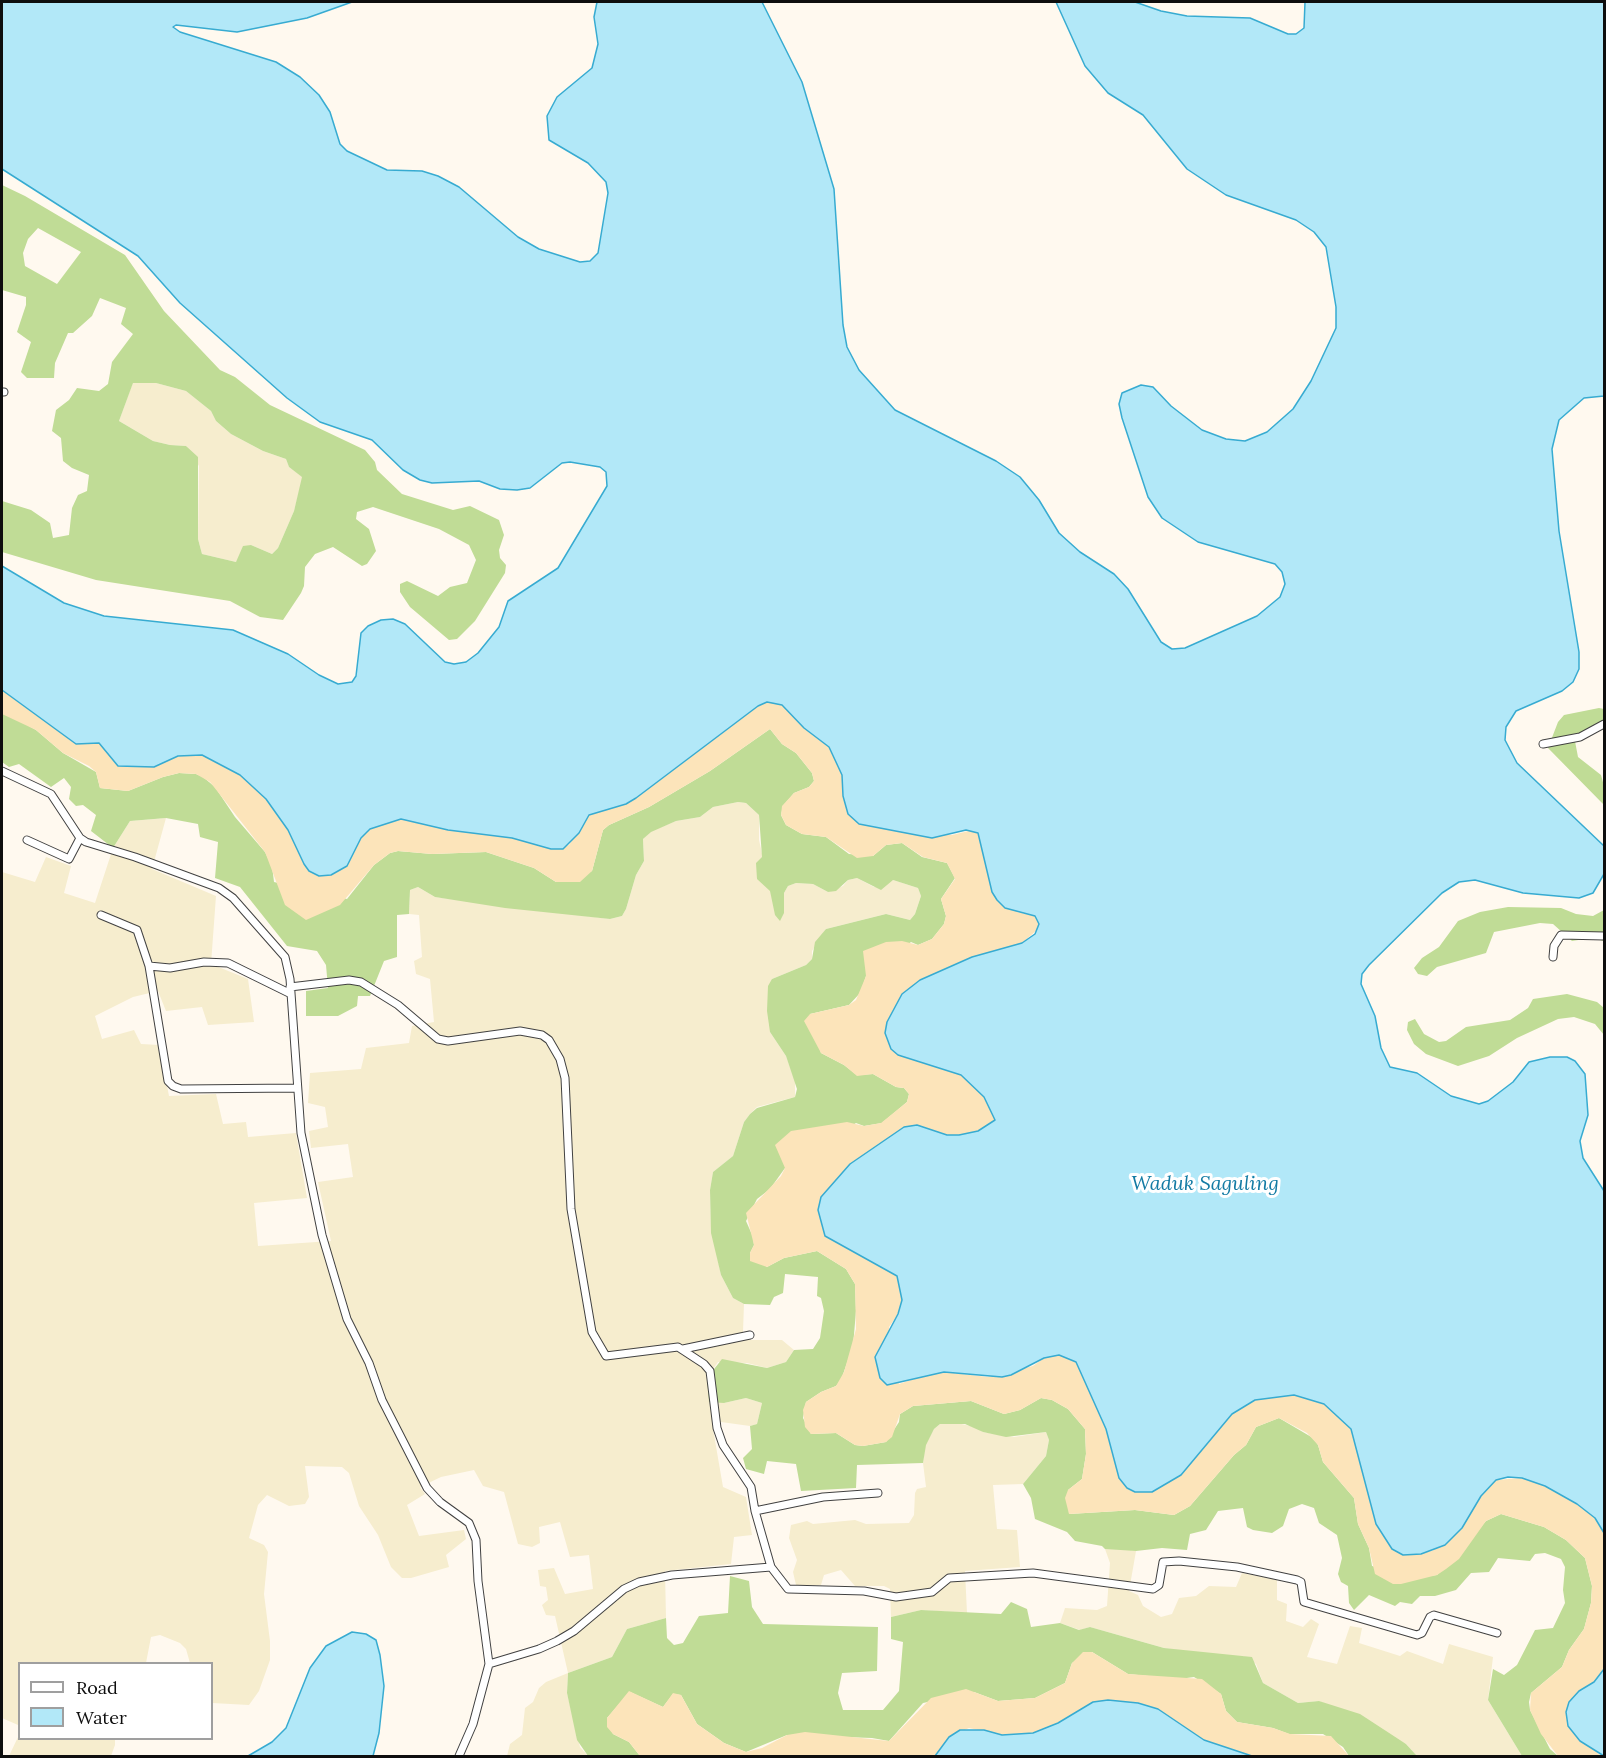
<!DOCTYPE html>
<style>
body{margin:0}
#map{position:relative;width:1606px;height:1758px;overflow:hidden;background:#fff9ef;font-family:Lora,serif}
canvas{display:block}
.frame{position:absolute;inset:0;border:3px solid #0e0e0e;pointer-events:none}
.legend{position:absolute;left:18px;top:1662px;width:195px;height:78px;box-sizing:border-box;background:#fff;border:2px solid #9f9f9f;margin:0;padding:8px 10px;list-style:none;font-size:18px;color:#0e0e0e}
.legend li{display:flex;align-items:center;gap:12px;height:30px}
.legend b{width:30px;border:2px solid #9f9f9f}
</style>
<div id="map">
<canvas width="1606" height="1758"></canvas>
<div class="frame"></div>
<ul class="legend">
<li><b style="height:8px;background:#fff"></b>Road</li>
<li><b style="height:16px;background:#b2e8f8"></b>Water</li>
</ul>
</div>
<script>
const context = document.querySelector('canvas').getContext('2d');
context.lineJoin = 'round';
function fill(path, color) { context.fillStyle = color; context.fill(path, 'evenodd'); }
const toPath = rows => new Path2D(rows.map(r => 'M' + r).join(''));
function trace(path, color, width, dash) { context.strokeStyle = color; context.lineWidth = width; context.lineCap = dash ? 'butt' : 'round'; context.setLineDash(dash || []); context.stroke(path); }
function drawText(font, color, halo, rows, align = 'center') {
  context.font = font + ' Lora,serif'; context.lineWidth = 6; context.setLineDash([]); context.textBaseline = 'middle'; context.strokeStyle = halo; context.fillStyle = color; for (const [text, x, y, turn = 0] of rows) {
    context.save(); context.translate(x, y); context.rotate((+turn || 0) * Math.PI / 180); context.textAlign = isNaN(turn) ? turn : align; if (halo) context.strokeText(text, 0, 0); context.fillText(text, 0, 0); context.restore();
  }
}
const farmland = toPath([
 [133,382,156,383,186,391,211,411,216,421,231,434,263,451,286,459,289,467,303,477,294,511,278,548,272,554,251,545,236,562,202,554,198,539,199,466,186,446,170,445,153,441,119,421],
 [738,802,746,803,759,815,759,840,776,915,784,905,784,893,788,886,796,883,813,884,828,892,843,886,848,880,857,878,874,887,893,880,918,888,921,896,915,914,910,920,886,914,826,929,812,951,812,959,806,965,772,979,770,1032,786,1056,795,1081,795,1097,757,1107,750,1114,744,1122,733,1156,713,1172,710,1190,711,1225,721,1275,733,1298,744,1304,743,1332,746,1340,782,1340,794,1350,786,1362,767,1368,747,1363,718,1362,707,1378,708,1385,724,1403,746,1398,762,1403,757,1424,750,1426,721,1422,713,1429,723,1487,746,1497,752,1535,734,1537,731,1564,665,1571,666,1618,627,1629,612,1657,568,1673,567,1693,580,1747,588,1756,507,1756,510,1744,522,1735,525,1708,533,1702,539,1688,546,1682,568,1673,555,1616,546,1615,542,1605,548,1600,546,1587,540,1586,538,1570,554,1568,565,1594,593,1589,589,1555,570,1557,560,1522,539,1527,540,1543,532,1547,518,1544,504,1492,483,1486,474,1470,441,1477,420,1487,425,1494,407,1505,419,1536,464,1530,466,1539,446,1555,449,1567,411,1578,402,1578,391,1567,378,1535,359,1506,349,1473,342,1467,305,1466,309,1497,305,1504,289,1506,267,1495,258,1505,249,1538,264,1545,268,1552,264,1594,270,1641,270,1660,259,1691,249,1705,212,1703,212,1664,190,1663,186,1649,180,1643,160,1635,151,1637,146,1663,20,1664,19,1733,18,1725,2,1718,2,872,35,882,46,857,71,866,64,893,95,903,113,848,130,821,166,818,152,869,216,896,211,964,248,979,254,1022,208,1025,202,1007,166,1011,158,991,133,997,95,1016,102,1039,134,1030,141,1044,159,1045,169,1096,216,1094,223,1124,246,1122,248,1137,296,1133,307,1198,254,1203,258,1246,331,1241,318,1182,353,1177,348,1144,311,1148,309,1131,328,1127,325,1107,308,1103,310,1073,361,1069,366,1048,409,1043,412,1026,434,1022,430,979,416,974,414,961,422,957,419,915,409,914,410,890,418,887,435,897,610,919,622,916,626,909,636,875,644,861,643,839,651,831,676,821,700,817,713,807],
 [957,1423,975,1427,983,1432,1014,1437,1046,1432,1049,1440,1046,1456,1023,1484,993,1485,997,1529,1017,1530,1020,1567,965,1571,967,1613,921,1610,891,1617,890,1589,884,1586,855,1586,841,1570,824,1575,821,1585,796,1585,793,1572,797,1560,789,1538,791,1525,807,1521,813,1524,855,1520,866,1524,909,1523,914,1515,915,1493,917,1489,926,1487,923,1463,925,1445,934,1429,940,1424],
 [1119,1548,1136,1551,1129,1591,1138,1595,1143,1606,1161,1617,1172,1614,1179,1598,1196,1596,1209,1586,1236,1587,1242,1573,1277,1580,1277,1600,1287,1604,1286,1621,1303,1627,1311,1619,1319,1624,1307,1657,1337,1664,1350,1626,1362,1628,1359,1643,1400,1656,1407,1651,1443,1664,1449,1644,1493,1657,1488,1700,1522,1756,1417,1756,1406,1744,1319,1701,1298,1703,1263,1683,1256,1664,1243,1656,1224,1657,1164,1648,1090,1627,1080,1630,1060,1623,1065,1608,1097,1610,1107,1606,1110,1563,1105,1549],
 [19,1735,20,1738,115,1739,115,1745,111,1756,9,1756]
]);
const forest = toPath([
 [2,185,25,196,125,255,164,311,220,370,235,377,270,405,365,450,375,462,377,470,402,494,453,510,470,506,499,520,504,535,499,550,500,558,506,565,505,573,475,621,457,639,449,640,410,607,400,592,400,584,407,581,438,596,450,587,467,583,476,560,469,545,439,529,373,507,357,512,356,519,369,529,376,551,367,564,362,566,333,547,315,554,305,567,304,586,301,593,283,620,260,617,230,601,96,580,2,552,2,501,31,510,50,523,53,538,69,535,72,508,78,495,87,491,89,475,72,468,63,461,61,438,52,431,56,410,69,400,77,388,99,391,108,384,112,362,133,334,121,324,126,308,100,298,92,316,73,333,68,333,55,363,54,378,27,378,21,372,31,342,17,332,26,305,26,297,2,290],
 [38,228,81,252,57,284,25,266,23,253,28,239],
 [133,383,156,383,186,391,211,411,216,421,231,434,263,451,286,459,289,467,302,477,294,511,278,548,272,554,251,545,243,546,236,562,202,554,198,539,198,457,186,446,170,445,153,441,119,421],
 [1599,708,1604,709,1604,721,1574,736,1578,757,1601,775,1604,786,1604,805,1548,748,1558,722,1564,715],
 [6,713,36,730,63,753,96,772,100,788,128,791,163,777,179,773,196,774,203,777,215,787,235,817,265,852,272,866,274,882,347,899,374,865,390,853,398,851,432,854,486,852,534,868,556,882,592,871,603,830,609,825,649,807,710,771,770,729,782,744,796,753,812,773,814,781,809,787,794,793,783,806,781,815,786,825,802,834,826,837,849,854,873,856,886,845,902,843,922,857,947,863,955,878,941,899,946,916,944,924,932,939,918,945,911,942,866,976,861,992,849,1005,810,1014,821,1053,844,1065,857,1075,873,1074,896,1087,904,1088,909,1094,907,1102,882,1123,864,1126,856,1123,785,1168,770,1189,757,1199,746,1221,753,1237,754,1245,750,1253,767,1267,784,1258,817,1251,846,1269,855,1284,856,1311,853,1346,841,1380,836,1386,821,1392,806,1402,803,1418,811,1434,836,1433,855,1445,863,1446,886,1442,899,1422,900,1414,913,1406,971,1401,1004,1414,1020,1410,1041,1398,1052,1400,1068,1409,1085,1429,1086,1454,1082,1479,1068,1490,1069,1514,1135,1510,1174,1515,1190,1506,1234,1455,1246,1445,1256,1427,1279,1418,1313,1438,1318,1445,1323,1462,1354,1498,1358,1524,1369,1548,1372,1566,1421,1577,1437,1575,1486,1521,1501,1514,1544,1527,1566,1540,1585,1558,1592,1586,1591,1603,1584,1629,1569,1650,1562,1667,1531,1693,1529,1702,1530,1710,1550,1749,1558,1756,1522,1756,1488,1700,1493,1669,1504,1675,1517,1665,1535,1630,1553,1628,1565,1603,1563,1590,1565,1567,1561,1559,1545,1553,1535,1554,1530,1561,1498,1558,1489,1572,1471,1573,1456,1590,1435,1596,1420,1596,1412,1604,1400,1602,1395,1606,1369,1595,1354,1610,1349,1603,1348,1586,1341,1582,1338,1574,1342,1558,1337,1535,1319,1523,1314,1508,1302,1504,1289,1509,1283,1526,1272,1533,1253,1530,1247,1527,1243,1508,1218,1511,1206,1530,1190,1534,1187,1550,1162,1548,1136,1551,1105,1549,1102,1546,1075,1541,1067,1532,1035,1519,1031,1498,1023,1484,1046,1456,1049,1440,1046,1432,1006,1437,983,1432,965,1424,940,1424,934,1429,926,1445,923,1463,857,1465,856,1488,801,1491,796,1464,767,1461,764,1474,746,1469,743,1458,752,1449,750,1426,757,1424,762,1403,746,1398,724,1403,709,1402,707,1378,722,1359,767,1368,786,1362,794,1350,813,1349,820,1338,824,1311,821,1298,817,1296,818,1277,785,1274,783,1293,774,1297,770,1305,744,1304,733,1298,721,1275,711,1233,710,1190,713,1172,733,1156,744,1122,750,1114,757,1108,795,1097,797,1089,786,1056,770,1032,767,1011,768,986,772,979,806,965,812,959,815,942,826,929,886,914,910,920,915,914,921,896,918,888,893,880,881,890,857,878,848,880,836,891,828,892,813,884,796,883,788,886,784,893,784,913,780,921,775,915,770,891,757,879,756,863,762,857,759,815,746,803,738,802,713,807,700,817,676,821,651,832,643,839,644,861,636,875,626,909,622,916,610,919,505,908,435,897,418,887,410,890,409,914,397,915,397,957,384,961,370,996,358,996,357,1006,338,1016,306,1016,306,991,328,988,326,965,317,951,287,946,240,887,215,878,218,842,200,837,198,824,166,818,130,821,113,848,91,831,96,815,83,805,76,806,69,799,71,787,64,778,51,787,19,764,9,767,2,762,2,714],
 [1508,907,1561,908,1576,914,1593,916,1604,910,1604,941,1591,938,1572,941,1553,924,1540,923,1494,932,1486,953,1437,967,1427,976,1418,974,1414,968,1422,958,1439,947,1458,921,1480,912],
 [1567,994,1597,1002,1604,1008,1604,1035,1595,1024,1574,1017,1558,1019,1517,1038,1489,1056,1458,1066,1426,1054,1414,1044,1407,1030,1408,1022,1415,1019,1424,1034,1439,1042,1446,1041,1466,1027,1510,1020,1528,1008,1533,999],
 [730,1576,749,1581,752,1607,763,1624,878,1627,877,1671,842,1673,838,1693,843,1710,883,1710,899,1691,903,1642,891,1639,891,1617,921,1610,1001,1614,1011,1602,1027,1609,1031,1627,1060,1623,1079,1630,1090,1627,1164,1648,1252,1657,1263,1683,1298,1703,1319,1701,1360,1714,1406,1744,1417,1756,1349,1756,1343,1747,1323,1734,1289,1734,1273,1728,1237,1722,1226,1711,1221,1694,1194,1677,1179,1679,1128,1674,1092,1652,1072,1663,1065,1683,1035,1698,998,1701,974,1692,923,1703,889,1741,872,1738,787,1735,746,1752,724,1743,697,1724,681,1695,673,1694,663,1707,630,1692,607,1718,613,1734,629,1742,640,1756,588,1756,577,1740,567,1693,568,1673,612,1657,627,1629,666,1618,667,1638,674,1645,683,1643,699,1616,728,1613]
]);
const sand = toPath([
 [2,690,76,744,99,743,118,766,154,767,178,756,202,755,219,763,240,775,266,799,288,830,304,864,347,866,361,838,370,829,401,819,448,830,512,838,551,849,569,845,588,815,626,804,636,798,758,706,767,702,782,705,804,728,829,747,842,775,843,796,876,826,901,832,952,835,973,830,978,833,984,854,1017,912,1035,916,1039,924,1038,929,1022,943,920,980,902,994,887,1022,885,1033,898,1055,961,1075,984,1097,995,1120,978,1131,959,1135,948,1135,917,1125,850,1164,876,1263,897,1276,900,1287,902,1300,898,1314,889,1327,899,1384,926,1375,944,1372,988,1377,1033,1366,1044,1358,1059,1355,1076,1362,1106,1429,1119,1478,1136,1492,1152,1492,1181,1475,1232,1414,1255,1400,1294,1395,1324,1404,1351,1429,1376,1524,1392,1549,1403,1555,1432,1551,1462,1528,1481,1496,1496,1480,1522,1478,1545,1486,1577,1504,1595,1518,1604,1533,1604,1669,1594,1682,1579,1691,1598,1754,1604,1756,1558,1756,1541,1734,1530,1710,1531,1693,1562,1667,1569,1650,1584,1629,1591,1603,1592,1586,1585,1558,1566,1540,1544,1527,1501,1514,1486,1521,1459,1559,1446,1569,1437,1575,1401,1584,1393,1584,1375,1574,1369,1548,1358,1524,1354,1498,1323,1462,1318,1445,1307,1433,1279,1418,1256,1427,1246,1445,1234,1455,1190,1506,1174,1515,1135,1510,1069,1514,1065,1498,1068,1490,1082,1479,1086,1454,1085,1429,1068,1409,1052,1400,1041,1398,1020,1410,1004,1414,971,1401,913,1406,900,1414,892,1437,886,1442,863,1446,855,1445,836,1433,811,1434,805,1427,803,1410,806,1402,821,1392,836,1386,844,1372,856,1329,855,1284,846,1269,817,1251,784,1258,767,1267,750,1261,750,1253,754,1245,746,1213,781,1176,785,1168,775,1145,791,1131,847,1122,864,1126,881,1123,907,1102,909,1094,904,1088,896,1087,873,1074,857,1076,844,1065,821,1053,804,1021,810,1014,849,1005,856,1000,866,976,863,951,886,942,902,941,918,945,932,939,944,924,946,916,941,899,955,879,947,863,923,857,902,843,886,845,873,856,857,858,826,837,802,834,786,825,781,815,782,806,794,793,809,787,814,781,812,773,796,753,782,744,770,729,710,771,649,807,609,825,603,830,592,871,580,882,556,882,534,868,486,852,432,854,398,851,390,853,374,865,340,905,306,920,285,905,265,852,210,782,196,774,179,773,163,777,128,791,100,788,96,772,89,766,63,753,36,730,2,714],
 [1083,1652,1092,1652,1128,1674,1202,1679,1221,1694,1226,1711,1237,1722,1273,1728,1290,1734,1331,1736,1349,1756,1252,1756,1204,1740,1157,1709,1138,1703,1108,1700,1093,1702,1058,1723,1033,1733,1002,1735,969,1728,949,1737,935,1756,640,1756,629,1742,613,1734,607,1727,607,1718,629,1691,663,1707,673,1693,681,1695,697,1724,724,1743,746,1752,762,1748,787,1735,805,1732,889,1741,931,1698,966,1689,998,1701,1035,1698,1065,1683,1072,1663]
]);
const water = toPath([
 [2,2,352,2,307,18,237,32,176,25,173,27,180,32,276,62,300,77,319,95,330,112,340,144,347,151,387,170,422,171,438,176,459,187,518,237,539,249,580,262,590,261,598,253,608,193,606,182,588,163,549,140,547,116,557,97,592,68,598,44,594,17,597,2,762,2,802,82,834,189,843,325,847,347,859,370,895,410,996,461,1020,477,1039,500,1059,533,1080,552,1114,574,1128,589,1161,642,1172,649,1185,648,1257,616,1280,597,1285,584,1282,572,1275,564,1198,542,1162,518,1148,497,1122,418,1119,404,1122,393,1141,385,1153,387,1171,406,1202,430,1226,439,1245,441,1267,432,1293,409,1311,381,1336,328,1336,307,1326,247,1314,232,1296,220,1226,195,1187,169,1143,115,1108,93,1085,66,1056,2,1135,2,1161,11,1187,16,1250,18,1288,34,1296,34,1304,28,1305,2,1604,2,1604,396,1584,398,1559,420,1552,449,1559,531,1579,652,1579,669,1573,682,1562,691,1516,711,1506,727,1505,740,1517,763,1604,846,1604,874,1593,893,1579,898,1523,893,1475,880,1459,882,1442,893,1369,965,1362,974,1361,984,1375,1016,1381,1048,1390,1067,1417,1073,1451,1096,1479,1104,1488,1101,1513,1082,1529,1062,1550,1057,1567,1057,1575,1061,1585,1074,1588,1115,1580,1141,1583,1158,1604,1191,1604,1533,1595,1518,1577,1504,1545,1486,1522,1478,1508,1477,1496,1480,1481,1496,1462,1528,1445,1545,1421,1554,1403,1555,1392,1549,1376,1524,1351,1429,1324,1404,1294,1395,1255,1400,1232,1414,1181,1475,1152,1492,1135,1492,1127,1488,1119,1478,1106,1429,1076,1362,1059,1355,1044,1358,1011,1375,1002,1377,944,1372,887,1385,880,1378,875,1357,898,1314,902,1300,897,1276,825,1236,818,1210,821,1197,850,1164,904,1127,917,1125,947,1135,959,1135,978,1131,995,1120,984,1097,961,1075,898,1055,891,1049,885,1033,887,1022,902,994,920,980,972,957,1022,943,1035,934,1039,924,1035,916,1005,908,997,900,992,892,978,833,966,830,932,838,859,824,848,814,843,796,842,775,829,747,804,728,782,705,767,702,758,706,636,798,626,804,589,815,579,833,563,849,551,849,512,838,448,830,401,819,370,829,361,838,347,866,331,875,319,876,309,871,304,864,288,830,266,799,240,775,202,755,178,756,154,767,118,766,99,743,76,744,2,690,2,566,64,603,104,616,233,630,288,654,319,675,338,684,352,682,356,676,361,633,368,626,381,620,393,619,405,624,445,662,454,664,466,662,478,653,499,627,508,601,558,568,607,486,606,472,600,467,570,462,562,463,530,488,517,490,500,489,479,481,432,483,420,480,403,470,372,440,320,422,287,398,180,303,138,256,2,169,2,2],
 [352,1632,366,1634,376,1640,380,1655,384,1686,379,1733,373,1756,248,1756,272,1742,286,1728,310,1668,326,1646,352,1632],
 [1604,1669,1604,1756,1580,1741,1568,1726,1566,1712,1569,1702,1579,1691,1594,1682,1604,1669],
 [1108,1700,1138,1703,1158,1709,1204,1740,1252,1756,935,1756,949,1737,960,1730,984,1730,1002,1735,1033,1733,1058,1723,1093,1702,1108,1700]
]);
const minor = toPath([
 [2,392,4,392],
 [1543,744,1580,737,1604,724],
 [2,771,51,794,80,838,86,842,135,857,219,888,233,898,285,957,290,979,301,1133,322,1235,347,1319,369,1363,382,1400,427,1488,440,1502,469,1523,476,1540,478,1581,489,1664,473,1724,459,1756],
 [27,840,69,859,80,838],
 [101,915,137,930,149,966,170,968,204,962,228,963,289,993],
 [1553,957,1554,946,1561,935,1604,936],
 [149,966,168,1081,173,1086,181,1089,297,1088],
 [290,987,349,980,361,982,398,1005,438,1039,448,1041,520,1031,542,1035,549,1040,560,1059,565,1078,571,1209,592,1332,606,1356,678,1347,704,1364,710,1371,717,1428,723,1445,751,1487,755,1511,771,1567,788,1589,864,1591,896,1597,932,1592,949,1578,1033,1573,1153,1589,1159,1585,1163,1562,1179,1561,1237,1567,1297,1580,1301,1582,1304,1602,1417,1635,1422,1633,1430,1617,1434,1615,1497,1633],
 [683,1349,750,1335],
 [755,1511,823,1497,878,1493],
 [489,1664,539,1649,557,1641,574,1631,624,1589,639,1582,672,1575,771,1567]
]);
const waterNames = [
 ["Waduk Saguling",1205,1184]
];
fill(farmland, '#f6edce');
fill(forest, '#c0dc96');
fill(sand, '#fce4ba');
fill(water, '#b2e8f8');
trace(water, '#37abd1', 1.5);
trace(minor, '#414141', 9);
trace(minor, '#fff', 7);
drawText('italic 20px', '#137ba4', '#fff', waterNames);
</script>
